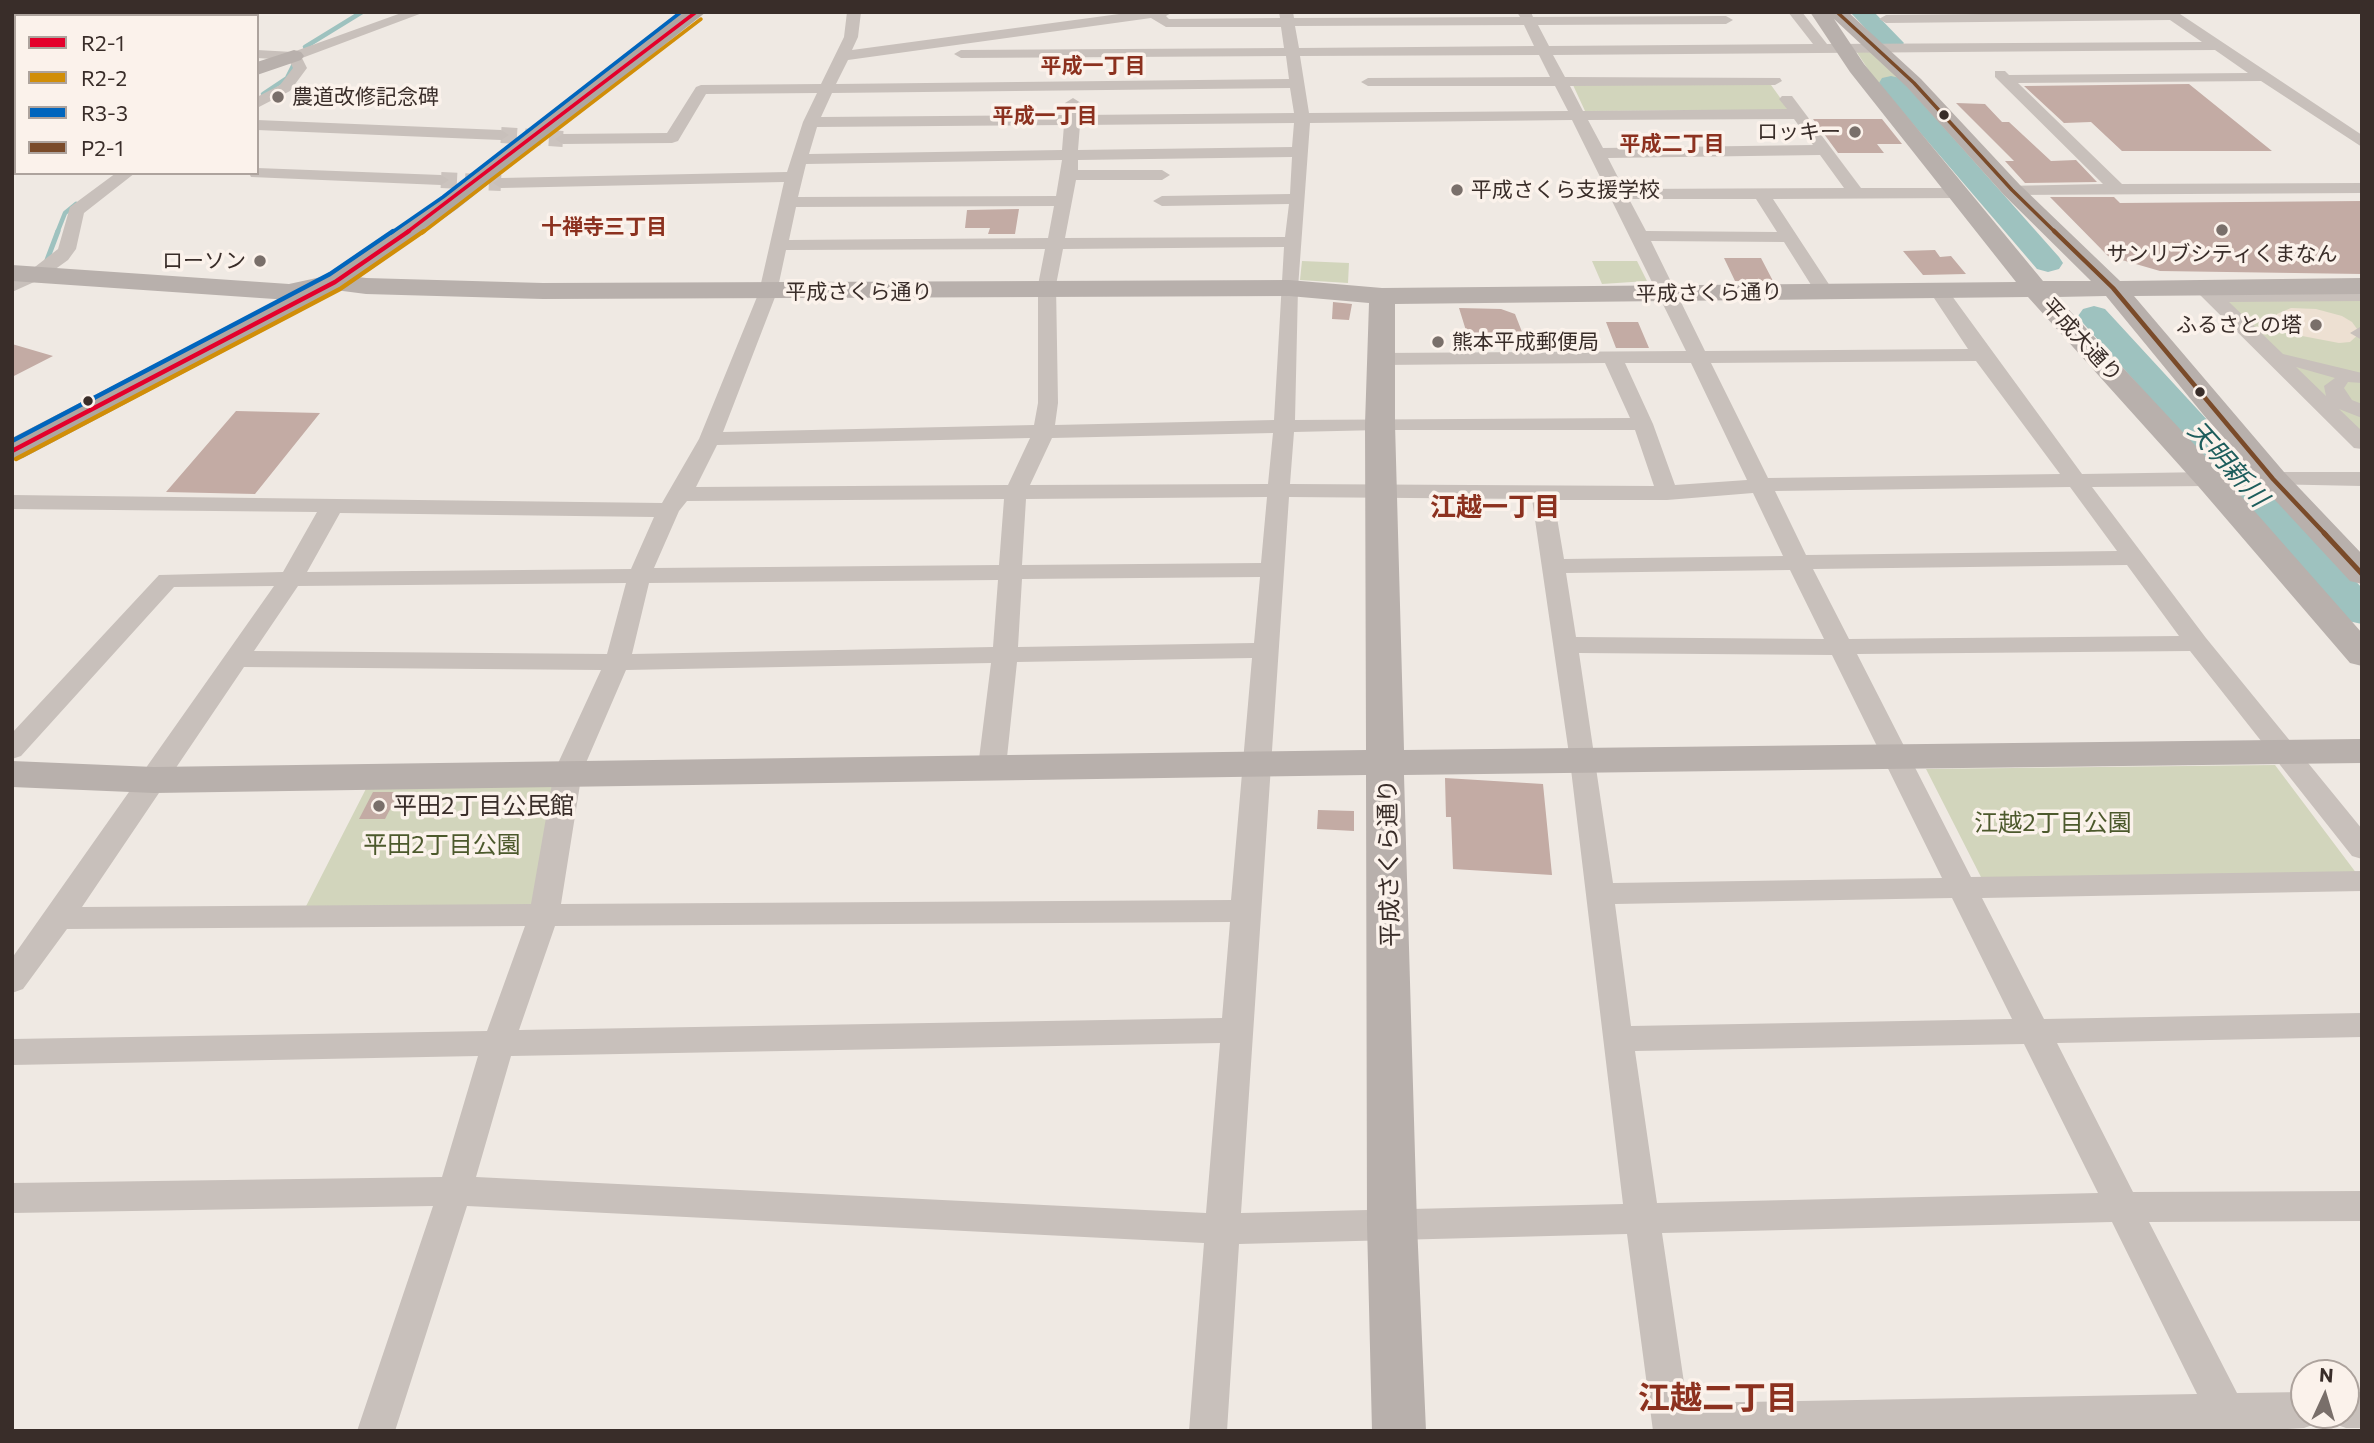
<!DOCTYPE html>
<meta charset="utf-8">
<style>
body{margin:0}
#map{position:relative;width:2374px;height:1443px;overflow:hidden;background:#efe9e3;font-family:Commissioner,sans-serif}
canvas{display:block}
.frame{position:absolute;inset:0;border:14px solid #392d29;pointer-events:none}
.legend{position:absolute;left:14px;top:14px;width:245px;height:161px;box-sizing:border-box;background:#fbf2eb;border:2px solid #ada39d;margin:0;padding:9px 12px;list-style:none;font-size:21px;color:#392d29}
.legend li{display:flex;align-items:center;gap:14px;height:35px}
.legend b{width:35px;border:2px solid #ada39d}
.north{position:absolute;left:2290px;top:1359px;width:70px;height:70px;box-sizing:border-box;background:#fbf2eb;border:2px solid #ada39d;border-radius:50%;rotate:4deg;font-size:19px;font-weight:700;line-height:28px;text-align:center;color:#392d29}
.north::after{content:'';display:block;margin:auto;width:24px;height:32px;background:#796f6a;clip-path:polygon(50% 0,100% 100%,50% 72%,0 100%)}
</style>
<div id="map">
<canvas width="2374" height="1443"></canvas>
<div class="frame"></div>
<ul class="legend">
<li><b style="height:9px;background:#e4002b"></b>R2-1</li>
<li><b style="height:9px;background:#d18e08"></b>R2-2</li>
<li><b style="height:9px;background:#0065bd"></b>R3-3</li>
<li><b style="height:9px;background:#7a4b2a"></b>P2-1</li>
</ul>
<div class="north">N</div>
</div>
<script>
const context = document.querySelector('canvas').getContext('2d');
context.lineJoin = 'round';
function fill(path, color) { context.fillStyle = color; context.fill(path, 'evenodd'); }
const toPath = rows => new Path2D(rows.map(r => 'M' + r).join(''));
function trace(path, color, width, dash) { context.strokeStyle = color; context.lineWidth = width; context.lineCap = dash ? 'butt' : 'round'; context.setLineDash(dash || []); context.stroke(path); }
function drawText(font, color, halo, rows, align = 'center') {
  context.font = font + ' Commissioner,"Noto Sans JP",sans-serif'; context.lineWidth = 7; context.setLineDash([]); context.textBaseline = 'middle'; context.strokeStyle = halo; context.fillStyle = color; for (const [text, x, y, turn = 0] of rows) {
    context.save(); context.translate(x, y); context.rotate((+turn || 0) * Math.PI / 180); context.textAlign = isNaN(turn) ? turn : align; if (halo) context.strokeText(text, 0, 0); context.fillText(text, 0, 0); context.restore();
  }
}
const green = toPath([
 [1856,51,1871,52,1905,83,1877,83],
 [1573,85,1771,85,1789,110,1585,111],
 [1302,261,1349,263,1348,283,1300,280],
 [1592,261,1637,261,1647,281,1602,284],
 [2362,295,2362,433,2220,297],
 [2275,765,2357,874,1982,879,1926,769],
 [568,772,544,915,301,916,372,777]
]);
const plaza = toPath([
 [2291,308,2316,309,2342,316,2352,322,2360,333,2350,342,2339,343,2297,335,2286,330,2276,319,2277,314]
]);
const streamFar1 = toPath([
 [22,16,29,12],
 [12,21,16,19],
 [305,47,362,12],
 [263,94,287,78,294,64],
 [57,233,65,213,76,204]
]);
const stream = toPath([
 [47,260,58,231]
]);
const river = toPath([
 [1850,12,1874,12,1904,43,1900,48,1884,48,1850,12],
 [1891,76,1900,78,2059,257,2063,263,2059,269,2048,272,2037,269,1882,88,1879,83,1882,78,1891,76],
 [2094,306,2105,309,2362,588,2362,624,2348,621,2083,323,2078,316,2083,309,2094,306]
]);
const building = toPath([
 [2189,84,2272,151,2122,151,2091,122,2064,123,2024,86],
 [1956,103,1985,104,2002,122,2009,122,2051,161,2076,160,2097,182,2025,183,2005,161,2014,161],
 [1813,119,1882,119,1902,144,1877,144,1884,153,1838,153],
 [2050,197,2114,197,2120,203,2362,201,2362,274,2160,271,2108,256],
 [1019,209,1015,234,988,234,990,228,965,228,967,210],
 [1935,250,1940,257,1951,256,1966,274,1923,275,1903,251],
 [1724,258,1761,258,1773,281,1735,281],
 [1333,302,1352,304,1349,320,1332,319],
 [1459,308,1501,309,1515,314,1524,337,1468,337],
 [1606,322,1638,322,1649,348,1616,348],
 [12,344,53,356,12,377],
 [236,411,320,413,255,494,166,492],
 [1445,778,1543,784,1552,875,1453,869,1451,817,1446,817],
 [373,792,399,792,385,819,359,819],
 [1318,810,1354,811,1354,831,1317,829]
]);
const streetTunnel = toPath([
 [501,135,563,139],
 [441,180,501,183]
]);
const street = toPath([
 [36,12,53,12,50,16,33,16,36,12],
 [238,12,255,12,251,16,234,16,238,12],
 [404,12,425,12,302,58,307,68,290,91,257,108,257,97,280,85,293,68,289,60,257,58,257,50,293,52,404,12],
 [847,12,861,12,858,37,852,50,1134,12,1173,12,1166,16,1169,19,1280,18,1279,12,1293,12,1294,18,1520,17,1517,12,1531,12,1533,17,1726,16,1733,20,1726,24,1538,25,1549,46,1813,44,1788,12,1802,12,1827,44,2202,42,2170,20,1886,23,1879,19,1886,15,2177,12,2362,135,2362,147,2261,81,2018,83,2122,184,2362,183,2362,193,2012,195,2004,190,2006,186,2103,184,1995,77,1995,71,2005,71,2009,75,2248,73,2215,50,1553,55,1565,77,1780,78,1782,81,1775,85,1570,86,1583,111,1787,109,1779,99,1782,96,1792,96,1861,188,1959,188,1967,193,1959,198,1773,199,1834,292,1825,298,1818,296,1784,242,1651,241,1705,351,1968,349,1928,289,1930,285,1944,285,2082,474,2209,472,2220,479,2209,486,2092,487,2206,638,2362,829,2362,859,2352,856,2190,651,1857,654,1971,877,2362,871,2362,891,1982,898,2044,1019,2362,1013,2362,1037,2057,1043,2133,1192,2362,1191,2362,1221,2149,1222,2237,1393,2304,1392,2304,1415,2321,1415,2318,1423,2304,1428,2255,1431,1653,1431,1627,1234,1239,1244,1227,1431,1189,1431,1204,1243,467,1206,395,1431,357,1431,433,1206,12,1213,12,1183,442,1177,478,1056,12,1065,12,1039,487,1031,525,926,67,929,23,989,12,993,12,958,274,586,174,587,21,756,12,759,12,733,159,575,283,572,317,512,12,509,12,495,662,503,699,439,759,292,784,182,501,188,493,183,501,178,787,172,803,122,817,93,706,94,678,141,672,143,563,144,555,139,563,134,667,133,696,87,701,85,821,84,844,37,847,12],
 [1151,18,1166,27,1281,27,1284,48,961,50,954,54,961,58,1286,56,1289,79,836,84,848,60,1151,18],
 [1524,25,1534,46,1299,48,1295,26,1524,25],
 [1539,55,1550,77,1368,78,1361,82,1368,86,1555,86,1568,111,1309,113,1300,56,1539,55],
 [1290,88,1294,113,1080,115,1081,103,1073,98,1065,103,1065,115,821,117,832,93,1290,88],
 [1794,119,1813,145,1603,148,1588,120,1794,119],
 [1572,120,1686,351,1381,353,1371,359,1381,365,1605,363,1630,418,1295,420,1298,288,1310,123,1572,120],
 [1294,123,1292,147,1078,150,1080,125,1294,123],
 [1064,125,1062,150,809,154,817,127,1064,125],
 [1820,155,1844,188,1624,189,1608,158,1820,155],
 [1292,157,1290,194,1162,196,1153,201,1162,206,1289,204,1285,237,1065,238,1076,180,1162,180,1170,175,1162,170,1078,170,1078,160,1292,157],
 [1062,160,1056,196,798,197,806,164,1062,160],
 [1629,199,1756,199,1777,232,1646,231,1629,199],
 [1054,206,1048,238,789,240,796,207,1054,206],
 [1284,247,1274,420,1055,425,1058,403,1056,285,1063,249,1284,247],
 [1045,249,1038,285,1038,403,1034,425,723,432,777,292,786,250,1045,249],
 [1976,361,2060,474,1768,478,1711,363,1976,361],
 [1625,363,1691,363,1747,480,1675,485,1653,424,1625,363],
 [1380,430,1635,430,1654,486,1290,484,1294,432,1380,430],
 [1273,433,1268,484,1030,485,1052,438,1273,433],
 [1030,438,1008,485,696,487,717,445,1030,438],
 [2070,487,2117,551,1806,555,1775,491,2070,487],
 [1753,493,1783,556,1564,559,1554,500,1667,500,1753,493],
 [1267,497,1261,563,1022,565,1026,499,1267,497],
 [1289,497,1532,499,1570,761,1623,1204,1241,1213,1289,497],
 [1004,499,999,565,654,568,679,511,687,501,1004,499],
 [340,513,654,517,631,569,307,572,340,513],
 [2127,565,2179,636,1849,639,1813,569,2127,565],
 [1790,570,1824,639,1576,637,1566,573,1790,570],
 [1260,577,1254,643,1018,647,1022,579,1260,577],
 [998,580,993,647,632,654,649,583,998,580],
 [626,583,607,654,254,651,298,586,626,583],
 [1579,653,1832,655,1942,878,1613,883,1579,653],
 [1252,658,1231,900,561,904,582,772,626,670,991,663,978,767,982,773,992,776,1002,773,1006,767,1017,662,1252,658],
 [244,667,601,670,554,772,531,904,82,907,244,667],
 [1952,898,2012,1019,1631,1026,1615,904,1952,898],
 [1230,922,1222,1018,519,1030,555,926,1230,922],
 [1220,1043,1206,1213,476,1177,511,1056,1220,1043],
 [2024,1044,2098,1193,1657,1203,1635,1051,2024,1044],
 [2112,1222,2197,1394,1687,1403,1662,1233,2112,1222],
 [16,24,16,33,12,34,12,25,16,24],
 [12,105,16,105,16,115,12,115,12,105],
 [257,120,501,130,509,135,501,140,257,130,257,120],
 [257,168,441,175,449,180,441,185,251,177,249,173,257,173,257,168],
 [116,173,135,173,84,213,76,249,68,260,43,278,12,292,12,279,31,270,58,249,70,207,116,173],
 [2203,281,2218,291,2362,289,2362,301,2229,302,2283,354,2362,373,2362,383,2348,382,2344,388,2352,400,2362,404,2362,418,2339,409,2362,431,2362,449,2354,448,2196,291,2194,287,2203,281],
 [2296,367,2335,378,2324,386,2326,396,2296,367],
 [2360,327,2362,328,2362,340,2350,333,2360,327],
 [2273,472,2362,472,2362,486,2265,484,2262,479,2273,472],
 [2346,1392,2362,1392,2362,1428,2346,1428,2332,1423,2329,1415,2346,1415,2346,1392]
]);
const secondary = toPath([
 [1810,12,1848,12,1921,79,2020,185,2120,281,2362,278,2362,294,2134,296,2284,472,2362,554,2362,584,2350,581,2262,486,2106,296,2057,297,2220,472,2362,633,2362,666,2350,663,2198,486,2028,297,1395,304,1395,424,1404,750,2362,739,2362,763,1404,775,1417,1224,1426,1431,1372,1431,1367,1224,1366,775,154,793,12,787,12,761,154,767,1366,750,1365,424,1369,303,1289,296,543,299,366,294,335,290,289,300,12,281,12,265,289,284,335,274,366,278,543,283,1289,280,1382,288,2016,282,1850,72,1810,12],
 [1834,19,1907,87,2004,195,2091,281,2043,281,1864,64,1834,19],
 [294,50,301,52,304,56,301,60,257,75,257,62,294,50],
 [16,151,16,165,12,166,12,152,16,151]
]);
const highway = toPath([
 [683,12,706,12,457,209,345,288,23,458,12,460,12,438,325,276,439,199,683,12]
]);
const bus1Far1 = toPath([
 [406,233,696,12]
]);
const bus1 = toPath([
 [12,451,335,282,409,231]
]);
const bus2Far1 = toPath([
 [422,233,701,19]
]);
const bus2 = toPath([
 [16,459,340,289,424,231]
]);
const bus3Far1 = toPath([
 [391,233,443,197,681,12]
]);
const bus3 = toPath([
 [12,441,330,274,393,231]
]);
const bus4Far2 = toPath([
 [1837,12,1914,83,2012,190,2056,233]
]);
const bus4Far1 = toPath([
 [2054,231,2113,288,2273,479,2326,535]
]);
const bus4 = toPath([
 [2324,533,2362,574]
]);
const markers = [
 [278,97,7,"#796f6a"],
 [1944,115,6,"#392d29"],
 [1855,132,7,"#796f6a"],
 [1457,190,7,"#796f6a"],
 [2222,230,7,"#796f6a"],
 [260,261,7,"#796f6a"],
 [2316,325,7,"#796f6a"],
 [1438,342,7,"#796f6a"],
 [2200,392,6,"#392d29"],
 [88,401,6,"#392d29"],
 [379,806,7,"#796f6a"]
];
const farNeighbourhoodnames = [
 ["平成一丁目",1093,66],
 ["平成一丁目",1045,116],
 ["平成二丁目",1672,144],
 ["十禅寺三丁目",604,227]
];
const farPoinames = [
 ["農道改修記念碑",292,97],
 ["ロッキー",1841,132,"right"],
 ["平成さくら支援学校",1471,190],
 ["サンリブシティくまなん",2222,254,"center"],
 ["ローソン",246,261,"right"],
 ["ふるさとの塔",2302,325,"right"],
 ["熊本平成郵便局",1452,342]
];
const farStreetnames = [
 ["平成さくら通り",859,292],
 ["平成さくら通り",1709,293,-1],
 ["平成大通り",2082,340,47]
];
const poiNames = [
 ["平田2丁目公民館",393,806]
];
const parkNames = [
 ["江越2丁目公園",2053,823],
 ["平田2丁目公園",442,845]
];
const streetNames = [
 ["平成さくら通り",1389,863,-91]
];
const waterNames = [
 ["天明新川",2228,464,48]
];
const neighbourhoodNames = [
 ["江越一丁目",1495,507]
];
const nearNeighbourhoodnames = [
 ["江越二丁目",1718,1398]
];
fill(green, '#d2d5bc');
fill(plaza, '#ede0d2');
trace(streamFar1, '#9ec2bf', 4.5);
trace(stream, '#9ec2bf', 5);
fill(river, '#9ec2bf');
fill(building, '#c3aba4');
trace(streetTunnel, '#cbc3be', 16, [16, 8]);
fill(street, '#c8c0bb');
fill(secondary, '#b8b0ac');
fill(highway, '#aea7a2');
trace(bus1Far1, '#e4002b', 3.5);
trace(bus1, '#e4002b', 4.5);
trace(bus2Far1, '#d18e08', 3.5);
trace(bus2, '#d18e08', 4.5);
trace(bus3Far1, '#0065bd', 3.5);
trace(bus3, '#0065bd', 4.5);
trace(bus4Far2, '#7a4b2a', 3.5);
trace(bus4Far1, '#7a4b2a', 4.5);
trace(bus4, '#7a4b2a', 5);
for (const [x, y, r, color] of markers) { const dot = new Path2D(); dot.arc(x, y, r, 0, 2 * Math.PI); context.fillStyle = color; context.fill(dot); trace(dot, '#fbf2eb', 2.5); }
drawText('bold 21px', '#8c311f', '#fbf2eb', farNeighbourhoodnames);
drawText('21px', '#392d29', '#fbf2eb', farPoinames, 'left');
drawText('21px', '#392d29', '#fbf2eb', farStreetnames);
drawText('24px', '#392d29', '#fbf2eb', poiNames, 'left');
drawText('24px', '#4c592c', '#fbf2eb', parkNames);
drawText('24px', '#392d29', '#fbf2eb', streetNames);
drawText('italic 26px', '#1d5d5c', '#fbf2eb', waterNames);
drawText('bold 26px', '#8c311f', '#fbf2eb', neighbourhoodNames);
drawText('bold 32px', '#8c311f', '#fbf2eb', nearNeighbourhoodnames);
</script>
